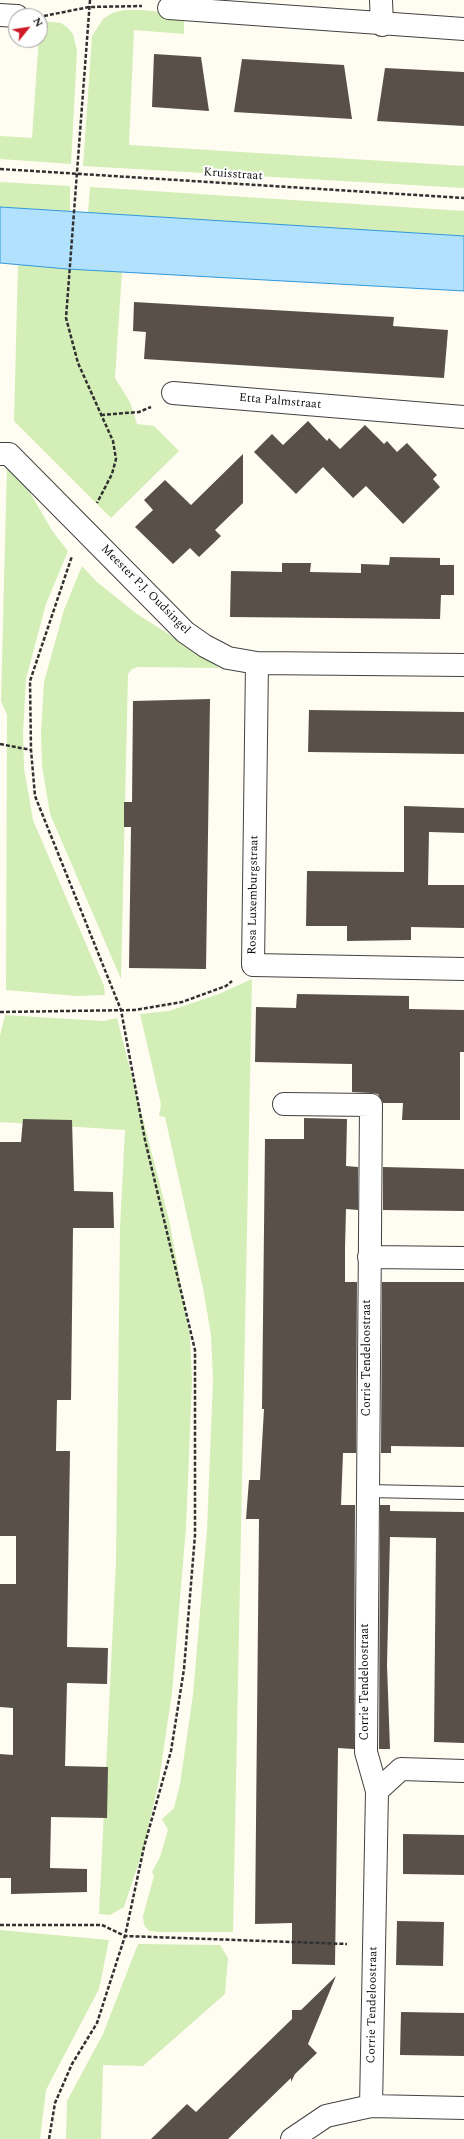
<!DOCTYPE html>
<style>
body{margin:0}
#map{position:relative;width:464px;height:2139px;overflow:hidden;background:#fffcf2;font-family:Spectral,serif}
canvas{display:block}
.north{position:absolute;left:8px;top:8px;width:40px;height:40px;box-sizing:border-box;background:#fff;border:1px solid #9f9f9f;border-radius:50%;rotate:60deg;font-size:11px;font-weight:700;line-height:16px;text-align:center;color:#0f0f0f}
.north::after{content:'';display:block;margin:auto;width:14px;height:18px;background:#ce1924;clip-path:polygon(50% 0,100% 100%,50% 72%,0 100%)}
</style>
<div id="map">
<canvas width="464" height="2139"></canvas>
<div class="north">N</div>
</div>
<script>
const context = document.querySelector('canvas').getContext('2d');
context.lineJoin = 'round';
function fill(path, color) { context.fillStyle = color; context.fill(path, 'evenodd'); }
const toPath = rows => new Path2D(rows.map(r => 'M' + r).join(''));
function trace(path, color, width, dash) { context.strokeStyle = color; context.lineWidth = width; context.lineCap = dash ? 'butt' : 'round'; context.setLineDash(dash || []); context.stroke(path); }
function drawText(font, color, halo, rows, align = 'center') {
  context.font = font + ' Spectral,serif'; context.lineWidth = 4; context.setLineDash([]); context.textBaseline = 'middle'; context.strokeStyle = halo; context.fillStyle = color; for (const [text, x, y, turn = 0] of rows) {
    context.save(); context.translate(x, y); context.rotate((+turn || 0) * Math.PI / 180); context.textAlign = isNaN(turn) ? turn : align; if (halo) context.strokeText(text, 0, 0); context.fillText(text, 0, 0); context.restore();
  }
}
const green = toPath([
 [124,10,142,10,170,13,184,18,184,34,134,30,129,145,464,166,464,188,83,166,92,36,103,19,112,13],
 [40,21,61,23,68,28,73,34,77,51,71,164,0,159,0,136,32,138],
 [0,182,70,186,70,211,0,207],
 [90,187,464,211,464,236,88,213],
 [18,265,122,271,115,378,130,402,137,424,154,426,179,451,111,518,14,421],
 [7,464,25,484,53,532,68,551,46,604,26,679,23,733,24,768,33,820,104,986,105,995,77,996,6,990,7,715,1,701],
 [82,566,97,582,137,614,203,656,219,668,138,667,132,669,128,674,121,979,50,814,42,766,41,733,44,682,64,610],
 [252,979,233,1932,159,1932,149,1931,144,1925,143,1916,154,1876,152,1872,160,1857,168,1830,162,1819,174,1808,180,1784,193,1695,207,1530,213,1380,211,1335,203,1288,165,1117,159,1116,161,1104,140,1014,169,1011,219,994],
 [5,1015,104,1021,117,1018,170,1224,190,1338,192,1380,186,1528,172,1693,159,1780,144,1847,124,1907,110,1915,99,1914,116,1561,120,1227,125,1130,0,1122,0,1036],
 [0,1930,109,1940,99,1989,46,2090,40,2139,0,2139],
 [138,1944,220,1945,228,1958,225,1994,143,2066,103,2065,101,2139,66,2139,67,2101,103,2034]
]);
const water = toPath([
 [0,207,464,236,464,291,67,269,0,263,0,207]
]);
const building = toPath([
 [154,54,201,57,209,111,152,107],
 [242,59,344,65,352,119,234,112],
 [385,68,464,72,464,126,377,121],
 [134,302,394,317,393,326,448,330,444,378,144,359,146,332,133,331],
 [308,421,327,441,329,438,340,449,365,425,384,444,387,441,397,452,407,443,437,475,433,479,440,487,403,524,366,486,353,498,323,467,296,494,254,452,272,434,283,445],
 [243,454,243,503,215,530,221,536,199,557,190,548,173,564,135,527,153,510,144,500,165,480,191,505],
 [390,557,440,558,440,565,454,565,454,595,441,595,440,619,230,617,231,571,282,572,282,563,311,563,310,572,361,573,361,564,389,565],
 [210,699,206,969,129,968,131,827,124,827,124,802,132,802,133,701],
 [309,710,464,712,464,754,308,752],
 [404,806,464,808,464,833,429,832,428,885,464,885,464,928,411,927,411,940,347,941,347,926,306,926,307,871,404,872],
 [297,994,409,996,409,1009,464,1010,464,1052,460,1052,460,1120,402,1120,403,1103,383,1103,378,1094,372,1093,352,1092,352,1064,255,1062,256,1007,296,1008],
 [304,1118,347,1119,346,1166,358,1167,358,1210,346,1209,345,1248,345,1282,357,1282,356,1453,343,1453,341,1505,355,1505,354,1749,338,1748,335,1965,292,1964,292,1923,255,1924,259,1519,246,1519,249,1480,260,1480,264,1409,262,1409,265,1139,304,1139],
 [23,1119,72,1120,74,1191,113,1192,114,1228,73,1228,71,1400,57,1400,56,1451,70,1451,67,1647,108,1648,107,1684,67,1683,65,1766,108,1767,107,1818,51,1817,50,1868,87,1869,87,1892,11,1894,11,1878,0,1878,0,1754,13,1755,13,1708,0,1707,0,1584,16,1584,16,1536,0,1536,0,1142,21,1142],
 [383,1167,464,1169,464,1211,383,1210],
 [382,1282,464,1282,464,1447,391,1446,391,1453,381,1453],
 [380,1505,390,1505,390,1511,464,1512,464,1743,434,1742,436,1538,390,1537,387,1665,390,1749,379,1749],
 [403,1834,464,1835,464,1875,403,1874],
 [397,1921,444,1922,443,1966,396,1965],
 [336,1976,308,2044,317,2053,295,2074,291,2082,291,2078,228,2139,151,2139,187,2104,196,2112,292,2019,292,2010,301,2010],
 [401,2012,464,2013,464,2056,400,2055]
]);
const path = toPath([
 [90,0,66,318,78,363,113,441,116,459,112,474,97,503],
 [44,16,89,7,142,6],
 [0,169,464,198],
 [101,415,139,412,151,407],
 [0,744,31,750],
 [0,1012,135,1010,182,1002,226,986,232,981],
 [0,1925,102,1925,125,1936,347,1944],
 [49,2139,55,2103,72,2064,97,2023,125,1936,144,1847,171,1751,184,1669,195,1535,195,1350,145,1140,121,1010,35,796,31,750,30,681,72,556]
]);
const service = toPath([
 [367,1491,464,1493]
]);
const minor = toPath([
 [381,0,382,25],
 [169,8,464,29],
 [0,15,17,16],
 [173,393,464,417],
 [0,454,9,454,185,632,205,646,228,658,257,663,464,665],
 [257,663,253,965,464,969],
 [284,1104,371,1105,366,1752,377,1791,371,2106],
 [369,1257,464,1258],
 [377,1791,401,1769,464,1771],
 [292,2139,326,2116,371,2106,464,2108]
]);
const streetNames = [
 ["Kruisstraat",233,175,4],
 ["Etta Palmstraat",280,402,5],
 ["Meester P.J. Oudsingel",145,590,45],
 ["Rosa Luxemburgstraat",254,895,-89],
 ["Corrie Tendeloostraat",368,1358,-90],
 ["Corrie Tendeloostraat",366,1682,-90],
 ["Corrie Tendeloostraat",373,2005,-89]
];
fill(green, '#d4eeb7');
fill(water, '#b1e1fc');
trace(water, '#3198da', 1);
fill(building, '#59504a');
trace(service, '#424242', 14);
trace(minor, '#424242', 24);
trace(path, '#313131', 2.5, [4, 2]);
trace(service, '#fff', 12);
trace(minor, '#fff', 22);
drawText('12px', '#0f0f0f', '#fff', streetNames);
</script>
